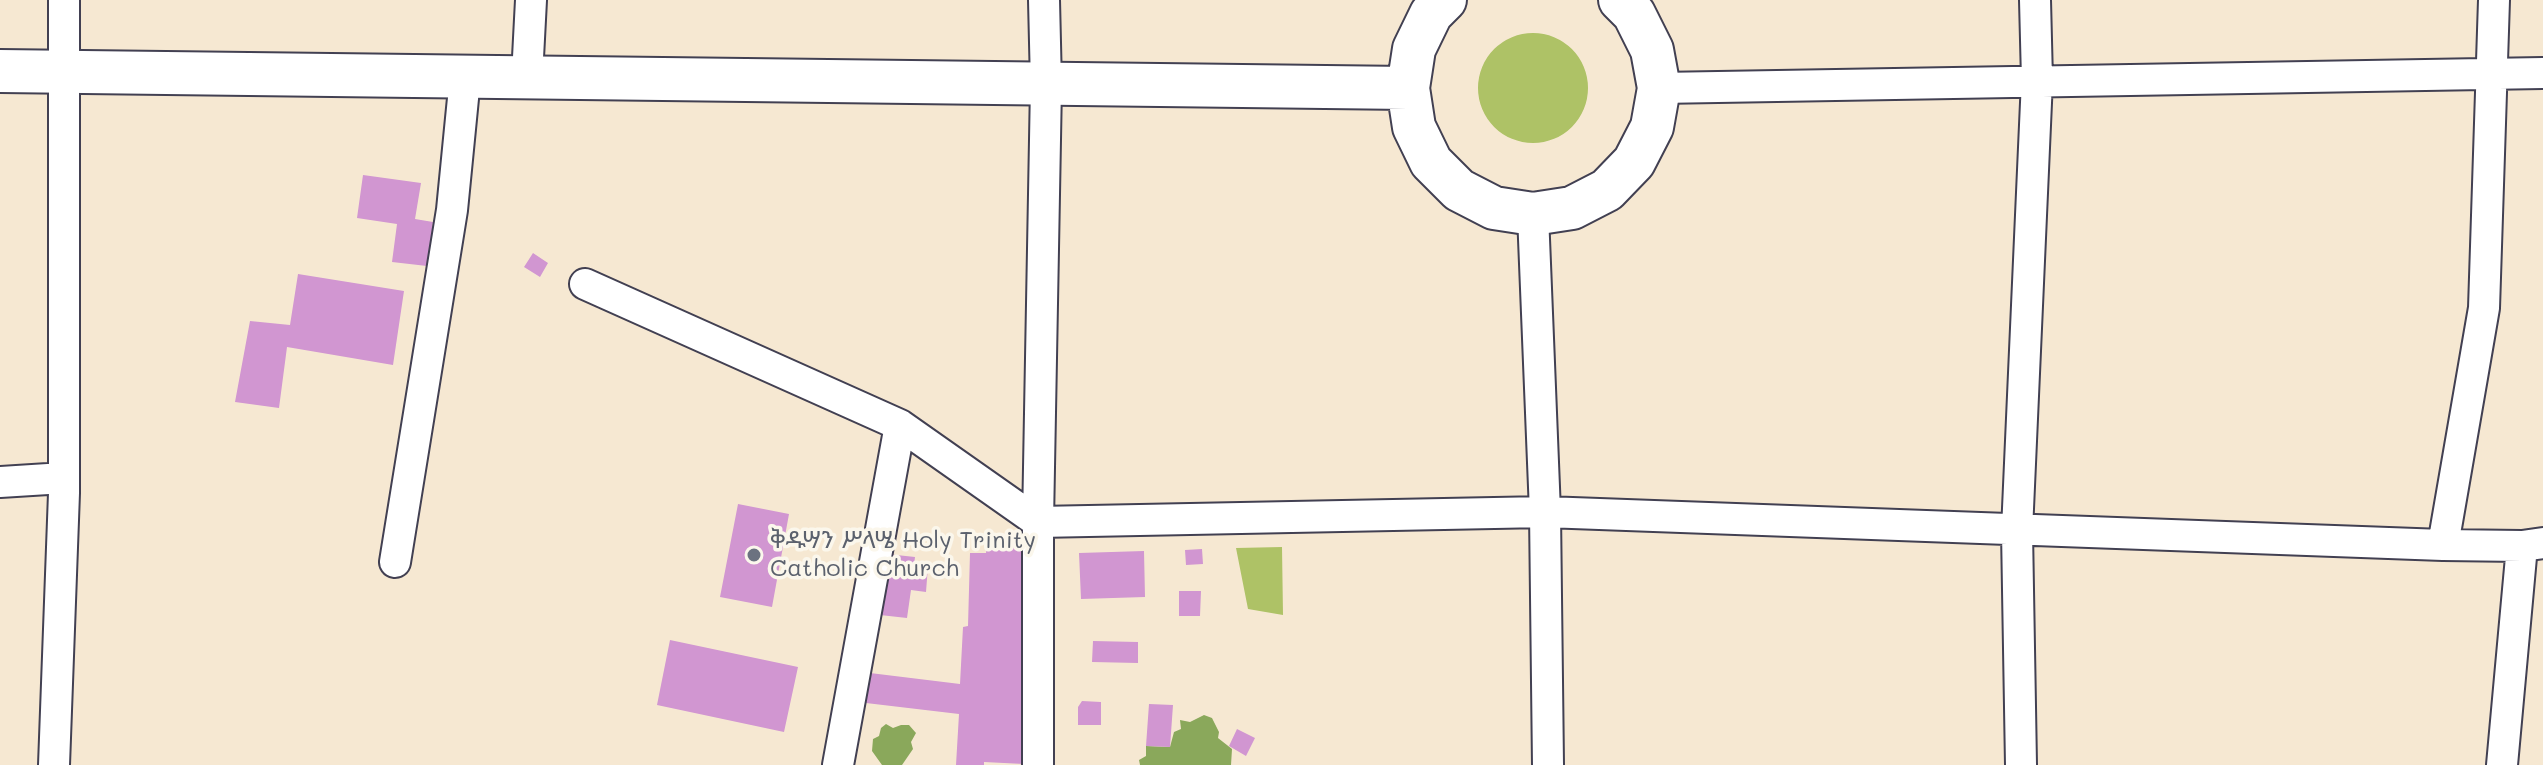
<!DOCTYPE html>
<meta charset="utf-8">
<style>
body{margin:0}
canvas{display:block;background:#f6e8d2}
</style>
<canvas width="2543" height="765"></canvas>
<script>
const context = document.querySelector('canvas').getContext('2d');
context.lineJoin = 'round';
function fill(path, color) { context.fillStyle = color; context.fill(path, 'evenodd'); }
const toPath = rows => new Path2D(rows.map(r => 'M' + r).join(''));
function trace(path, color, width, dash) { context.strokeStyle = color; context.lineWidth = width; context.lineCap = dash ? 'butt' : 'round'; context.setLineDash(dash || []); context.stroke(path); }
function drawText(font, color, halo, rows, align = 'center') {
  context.font = font + ' Mali,"Noto Sans Ethiopic",sans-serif'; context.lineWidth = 7; context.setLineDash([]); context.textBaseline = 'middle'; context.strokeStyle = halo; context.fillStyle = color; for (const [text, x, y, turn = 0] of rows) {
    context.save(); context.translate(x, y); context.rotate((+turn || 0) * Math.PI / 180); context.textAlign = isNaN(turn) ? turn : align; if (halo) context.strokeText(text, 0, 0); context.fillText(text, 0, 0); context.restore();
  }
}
const green = toPath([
 '1478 88a55 55 0 1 1 110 0a55 55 0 1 1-110 0Z',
 [1282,547,1283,615,1248,609,1236,548]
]);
const forest = toPath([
 [1204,715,1212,718,1219,732,1218,738,1232,749,1231,765,1140,765,1139,760,1146,756,1146,746,1170,747,1174,732,1181,729,1180,720,1190,722],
 [886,724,893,728,901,725,909,725,916,733,911,742,913,749,902,765,882,765,872,751,873,739,879,736,881,728]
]);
const building = toPath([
 [363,175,421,183,415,219,433,222,427,266,392,262,397,224,357,218],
 [533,253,548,263,540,277,524,267],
 [298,274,404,291,393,365,287,347,279,408,235,402,250,321,290,325],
 [738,504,789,514,772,607,720,597],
 [987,545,1027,546,1024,764,984,762,984,765,956,765,959,714,866,703,870,673,960,684,963,627,968,626,970,553,986,553],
 [1202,549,1203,564,1186,565,1185,550],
 [1144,551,1145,597,1081,599,1079,553],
 [887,554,915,557,914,565,928,566,926,592,911,590,907,618,880,615],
 [1179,591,1201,591,1200,616,1179,616],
 [670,640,798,667,784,732,657,705],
 [1093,641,1138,642,1138,663,1092,662],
 [1082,701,1101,702,1101,725,1078,725,1078,707],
 [1149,704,1173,705,1170,747,1146,746],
 [1237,729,1255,738,1246,756,1229,746]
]);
const street = toPath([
 [527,77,531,0],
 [1659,88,2543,73],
 [1533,214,1545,512,1548,765],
 [585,284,900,425,1038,522,1545,512,2443,545,2522,546,2543,543],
 [0,482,64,478],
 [2443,545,2484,308,2494,0],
 [395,562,452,210,465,78],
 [54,765,64,493,64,0],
 [838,765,900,425],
 [1038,765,1038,522,1046,85,1044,0],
 [2021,765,2017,531,2037,80,2035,0],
 [2502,765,2522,546]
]);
const secondary = toPath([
 [1445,0,1431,14,1414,49,1408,88,1414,127,1431,162,1459,190,1494,208,1533,214,1572,208,1607,190,1634,162,1652,127,1659,88,1652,50,1634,14,1620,0],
 [0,71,1408,88]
]);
const markers = [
 [754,555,8,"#6b7280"]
];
const worshipNames = [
 ["ቅዱሣን ሥላሤ Holy Trinity",770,541],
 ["Catholic Church",770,569]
];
fill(green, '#aec266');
fill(forest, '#8aa85b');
fill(building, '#d196d1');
trace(street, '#424052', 34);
trace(secondary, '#424052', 46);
trace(street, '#fff', 30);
trace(secondary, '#fff', 42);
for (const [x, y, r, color] of markers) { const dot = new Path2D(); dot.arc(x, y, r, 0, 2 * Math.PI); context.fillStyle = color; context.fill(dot); trace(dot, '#fbf7ec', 3); }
drawText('24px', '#5b616d', '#fbf7ec', worshipNames, 'left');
</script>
